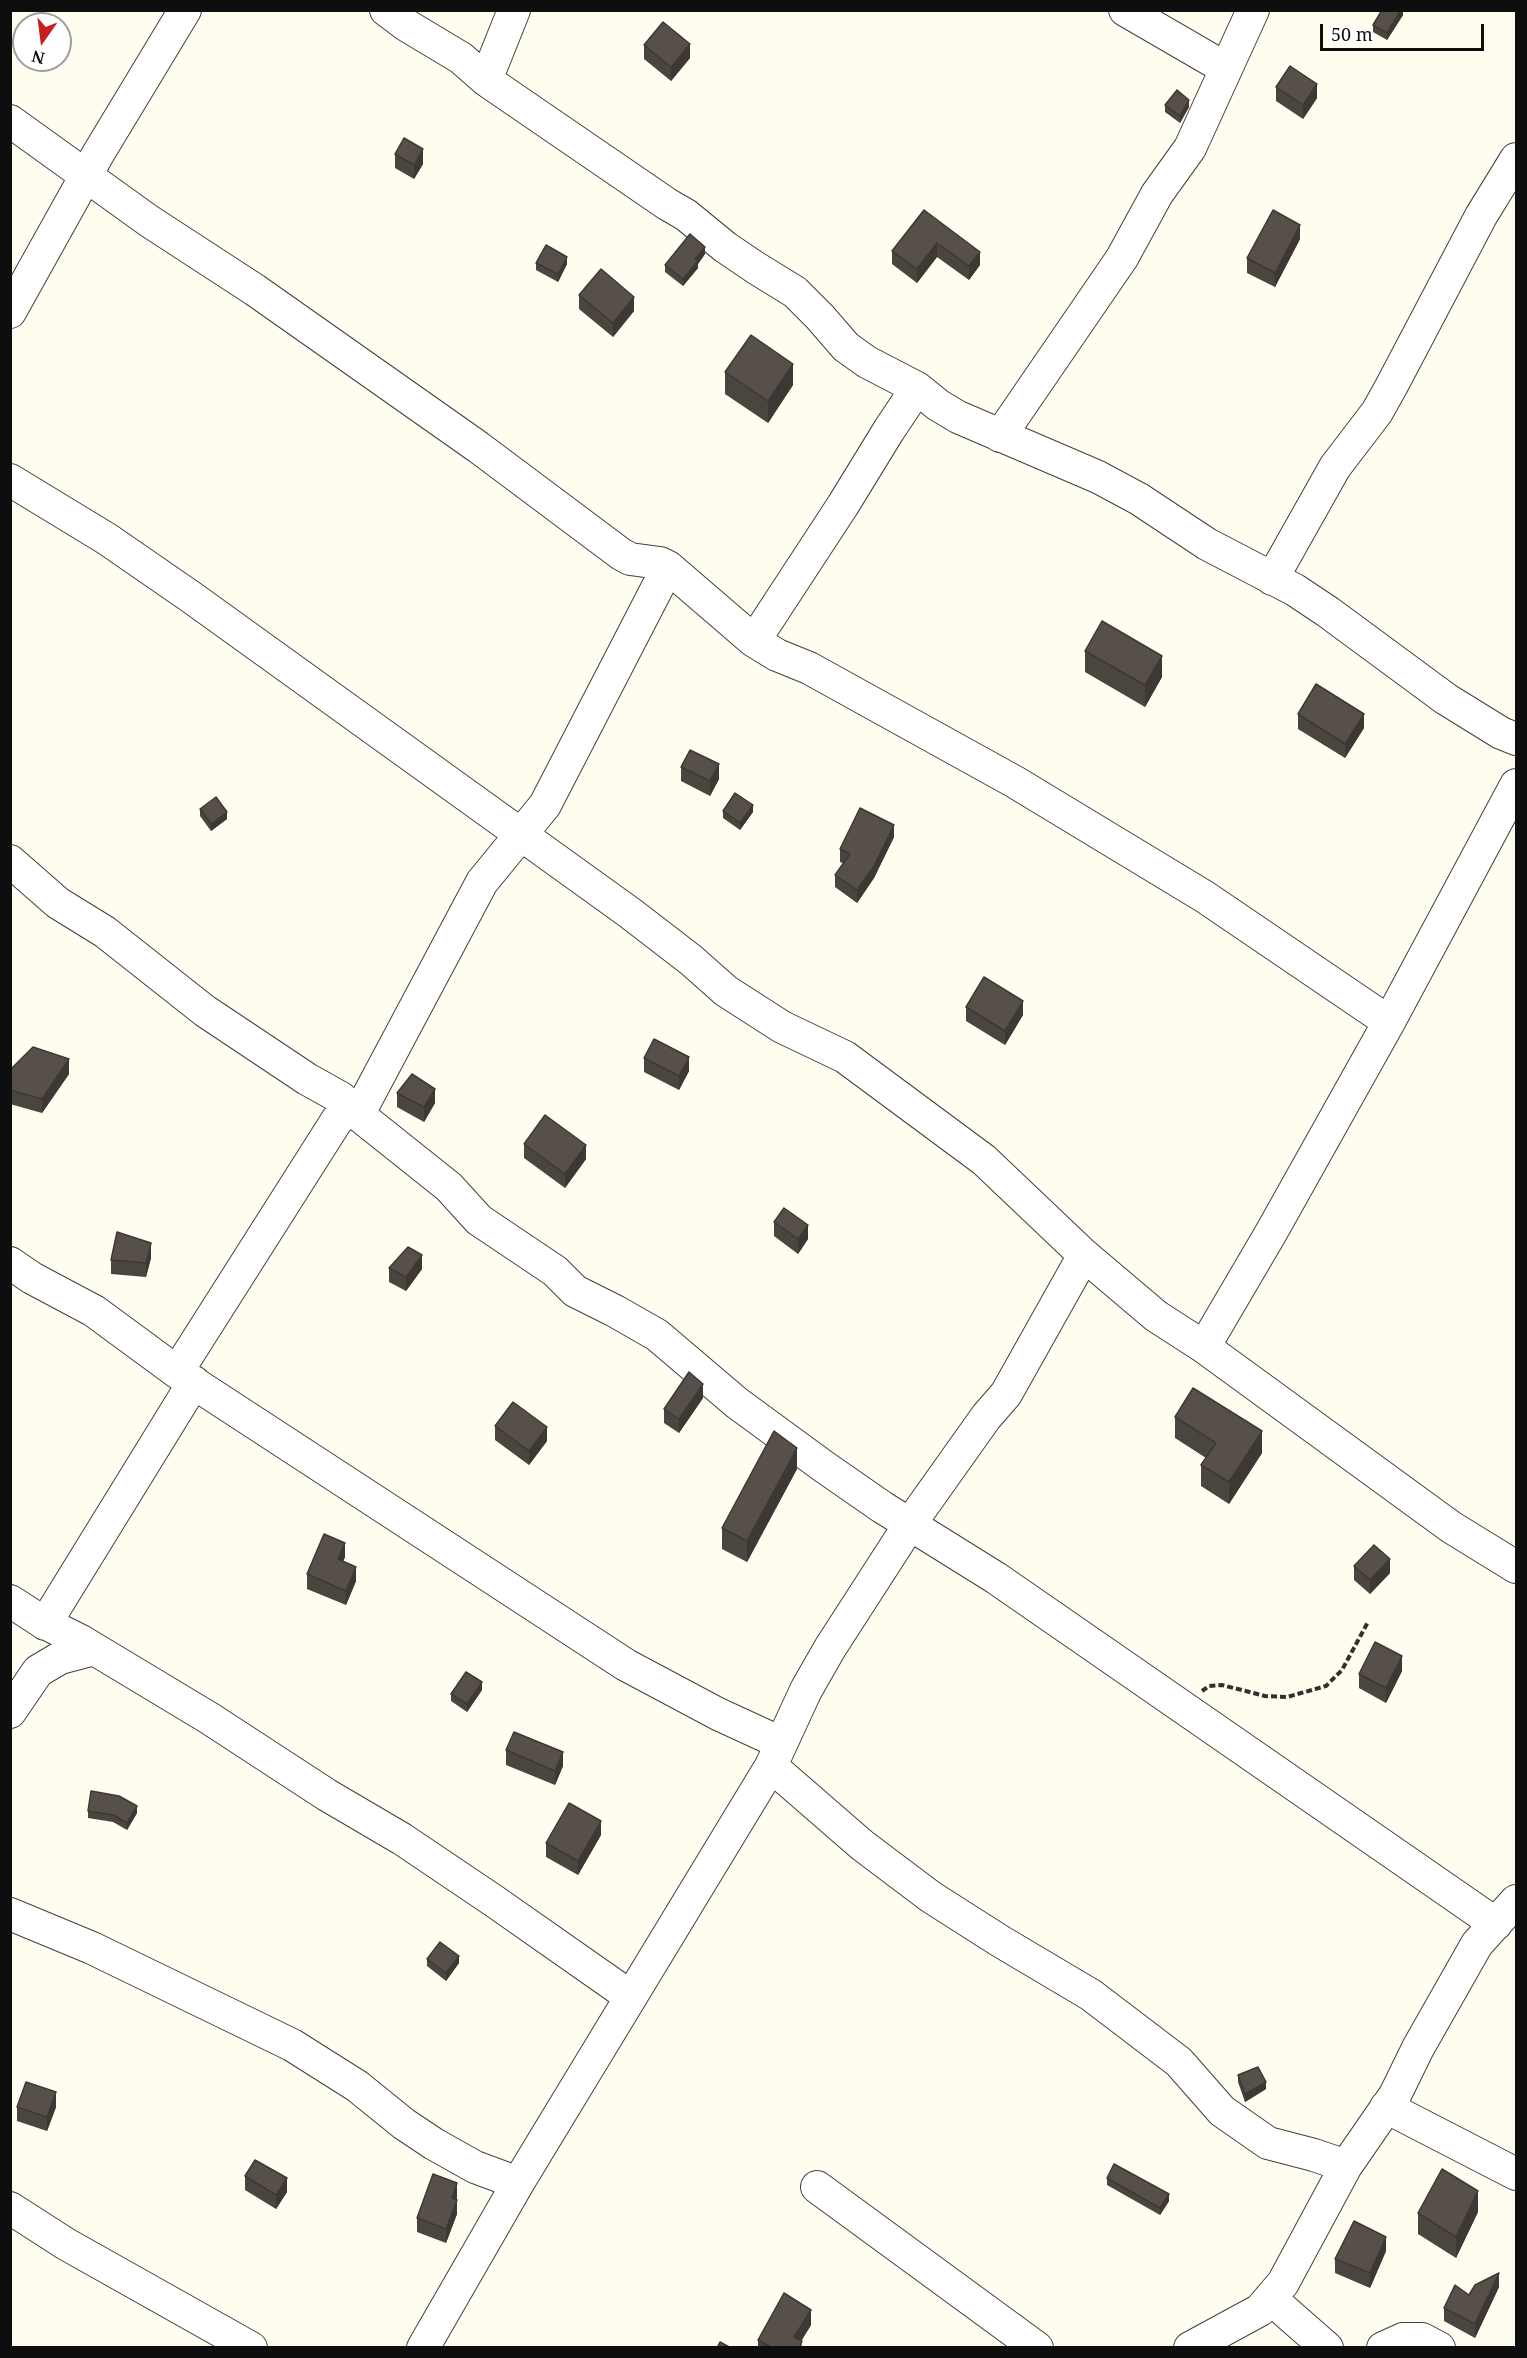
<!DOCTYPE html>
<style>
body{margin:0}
#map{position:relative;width:1527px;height:2358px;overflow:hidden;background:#fffdef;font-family:"Noto Serif",serif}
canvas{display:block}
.frame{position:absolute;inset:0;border:12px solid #0e0e0e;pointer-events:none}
.north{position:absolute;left:12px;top:12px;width:60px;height:60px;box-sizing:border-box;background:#fff;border:2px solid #9f9f9f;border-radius:50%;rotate:194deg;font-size:16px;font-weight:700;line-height:24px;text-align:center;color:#0e0e0e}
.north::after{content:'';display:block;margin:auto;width:21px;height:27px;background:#c6201e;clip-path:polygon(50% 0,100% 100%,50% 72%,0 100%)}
.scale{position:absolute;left:1320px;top:24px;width:164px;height:27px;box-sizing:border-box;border:3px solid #0e0e0e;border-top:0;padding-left:8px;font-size:18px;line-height:21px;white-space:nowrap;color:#0e0e0e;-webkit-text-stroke:4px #fff;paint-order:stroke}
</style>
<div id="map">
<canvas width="1527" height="2358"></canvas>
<div class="frame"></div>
<div class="north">N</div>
<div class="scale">50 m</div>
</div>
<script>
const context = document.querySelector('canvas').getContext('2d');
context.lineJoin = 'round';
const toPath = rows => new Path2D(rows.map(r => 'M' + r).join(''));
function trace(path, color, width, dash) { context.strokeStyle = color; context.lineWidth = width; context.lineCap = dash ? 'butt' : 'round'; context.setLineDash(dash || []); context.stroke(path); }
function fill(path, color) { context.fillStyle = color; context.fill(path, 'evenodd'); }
const path = toPath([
 [1202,1691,1209,1686,1222,1685,1265,1696,1287,1697,1326,1686,1342,1670,1368,1622]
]);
const minor = toPath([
 [386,10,406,25,461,58,486,80,667,204,686,215,725,247,756,268,795,292,820,317,846,347,867,362,917,388,938,405,958,417,1098,477,1139,499,1207,544,1295,590,1328,612,1446,699,1501,733,1516,739],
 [1125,10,1225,68],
 [486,80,514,10],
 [10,121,149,221,255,290,478,447,621,554,630,559,660,563,668,567,754,641,777,655,809,668,1015,782,1205,897,1389,1022],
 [10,312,98,154,185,10],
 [1000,436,1122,258,1157,194,1190,148,1253,10],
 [10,480,107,539,191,597,630,913,691,960,726,991,782,1027,845,1057,984,1160,1084,1255,1156,1316,1204,1347,1451,1527,1516,1567],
 [1272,579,1335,467,1377,412,1391,387,1481,216,1516,159],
 [754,641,843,505,889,430,917,388],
 [10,861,58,903,105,932,205,1011,307,1079,341,1098,350,1108,337,1120,177,1372],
 [350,1108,449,1187,479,1220,555,1271,575,1291,615,1311,657,1335,737,1403,823,1466,882,1507,996,1578,1496,1924],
 [358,1115,482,882,545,805,668,567],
 [10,1263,32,1278,94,1311,177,1372,626,1665,718,1714,781,1743],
 [1204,1347,1272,1231,1389,1022,1516,785],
 [10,1601,41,1621,81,1641,209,1718,327,1795,402,1839,494,1901,631,1997],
 [45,1624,194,1382],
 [10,1712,38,1671,60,1658,94,1649],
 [771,1766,862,1845,931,1897,1000,1941,1091,1995,1179,2062,1222,2111,1268,2143,1314,2155,1346,2166],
 [10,1914,92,1948,292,2045,357,2086,404,2124,434,2144,475,2167,518,2183],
 [1386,2107,1516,2174],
 [817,2187,1037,2348],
 [10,2208,66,2244,251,2348],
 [1270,2298,1327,2348],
 [423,2348,518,2183,771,1766,806,1690,830,1648,910,1524,986,1417,1006,1394,1084,1255],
 [1190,2348,1260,2310,1283,2283,1346,2166,1395,2095,1418,2048,1477,1944,1516,1901],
 [1383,2348,1403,2339,1422,2339,1439,2348]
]);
const wall = toPath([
 [1403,10,1403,15,1387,40,1373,32,1373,25],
 [644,45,690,58,671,81,644,59],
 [1276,87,1317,98,1303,119,1276,101],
 [1165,105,1189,107,1180,123,1165,112],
 [395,154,423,164,414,179,395,168],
 [924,210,980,265,969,280,937,257,917,283,892,264,892,251],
 [1300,239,1275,287,1247,273,1247,258],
 [705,254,698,264,698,268,683,286,665,272,665,265],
 [536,263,567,264,558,282,536,270],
 [579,295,634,311,613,337,579,309],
 [725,372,793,385,768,423,725,394],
 [1085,651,1162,677,1145,707,1085,672],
 [1298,714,1364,728,1345,758,1298,729],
 [681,767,719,779,710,796,681,781],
 [200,809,227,819,211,831,200,816],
 [723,811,753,812,740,830,723,818],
 [894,837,874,878,857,903,835,887,835,875,843,863,840,862,840,849],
 [966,1007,1023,1015,1005,1045,966,1021],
 [644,1058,689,1071,679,1090,644,1072],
 [10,1070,69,1074,42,1113,10,1104],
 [397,1093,435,1103,424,1122,397,1107],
 [524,1144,586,1159,565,1188,524,1158],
 [774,1222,808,1239,798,1254,774,1236],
 [151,1258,146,1277,111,1274,111,1260],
 [389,1268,422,1269,406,1291,389,1282],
 [703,1398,679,1433,664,1423,664,1409],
 [1175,1417,1262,1453,1229,1504,1201,1486,1201,1465,1206,1458,1175,1438],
 [495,1426,547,1441,529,1465,495,1440],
 [797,1469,747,1562,722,1549,722,1528],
 [345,1557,343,1561,356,1581,346,1605,307,1589,307,1574],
 [1354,1566,1390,1573,1370,1594,1354,1580],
 [1402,1671,1386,1703,1359,1688,1359,1674],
 [482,1690,467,1712,451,1701,451,1694],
 [506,1750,563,1766,555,1785,506,1765],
 [88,1811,137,1813,127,1830,113,1822,88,1818],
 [601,1835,578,1875,546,1857,546,1843],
 [427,1959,459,1963,446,1981,427,1966],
 [1238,2075,1266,2089,1245,2102,1238,2082],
 [17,2107,56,2107,47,2131,17,2121],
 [245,2176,287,2192,276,2209,245,2190],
 [1107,2178,1169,2201,1160,2215,1107,2185],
 [457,2198,457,2214,446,2243,417,2232,417,2218],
 [1478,2212,1456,2258,1418,2234,1418,2213],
 [1386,2251,1370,2288,1335,2273,1335,2259],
 [1499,2287,1475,2338,1444,2321,1444,2308,1469,2295],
 [811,2325,801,2341,802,2348,758,2348,758,2340]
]);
const shadedWall = toPath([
 [1401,10,1403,10,1403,15,1387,40,1387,33],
 [690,44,690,58,671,81,671,67],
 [1317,84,1317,98,1303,119,1303,105],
 [1189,100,1189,107,1180,123,1180,116],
 [423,149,423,164,414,179,414,165],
 [1300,225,1300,239,1275,287,1275,273],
 [937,243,937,257,917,283,917,269],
 [705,247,705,254,698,264,698,268,683,286,683,279,695,259],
 [980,252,980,265,969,280,969,266],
 [567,257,567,264,558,282,558,274],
 [634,297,634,311,613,337,613,323],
 [793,364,793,385,768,423,768,401],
 [1162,656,1162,677,1145,707,1145,685],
 [1364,714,1364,728,1345,758,1345,744],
 [719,764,719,779,710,796,710,781],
 [753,805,753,812,740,830,740,823],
 [227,812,227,819,211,831,211,824],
 [894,825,894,837,874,878,857,903,857,890],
 [1023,1001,1023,1015,1005,1045,1005,1031],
 [689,1057,689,1071,679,1090,679,1076],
 [69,1059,69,1074,42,1113,42,1099],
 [435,1089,435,1103,424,1122,424,1107],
 [586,1145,586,1159,565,1188,565,1174],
 [808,1225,808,1239,798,1254,798,1239],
 [151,1243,151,1258,146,1277,146,1263],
 [422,1255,422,1269,406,1291,406,1277],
 [703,1384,703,1398,679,1433,679,1419],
 [547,1427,547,1441,529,1465,529,1451],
 [1262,1431,1262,1453,1229,1504,1229,1482],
 [797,1448,797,1469,747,1562,747,1541],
 [345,1543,345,1557,338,1573,338,1559],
 [1390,1559,1390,1573,1370,1594,1370,1580],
 [356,1567,356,1581,346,1605,346,1591],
 [1402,1656,1402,1671,1386,1703,1386,1688],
 [482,1682,482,1690,467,1712,467,1704],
 [563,1752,563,1766,555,1785,555,1771],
 [137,1806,137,1813,127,1830,127,1823],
 [601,1821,601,1835,578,1875,578,1861],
 [459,1956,459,1963,446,1981,446,1973],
 [1266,2082,1266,2089,1245,2102,1245,2094],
 [56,2092,56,2107,47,2131,47,2117],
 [287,2178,287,2192,276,2209,276,2195],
 [457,2183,457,2198,452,2212,452,2198],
 [1478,2191,1478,2212,1456,2258,1456,2237],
 [1169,2194,1169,2201,1160,2215,1160,2208],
 [457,2200,457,2214,446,2243,446,2229],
 [1386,2237,1386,2251,1370,2288,1370,2273],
 [1499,2273,1499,2287,1475,2338,1475,2324],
 [811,2310,811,2325,797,2348,794,2337]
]);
const building = toPath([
 [1382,10,1401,10,1387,33,1373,25,1382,10],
 [663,22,690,44,671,67,644,45,663,22],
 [1290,66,1317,84,1303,105,1276,87,1290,66],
 [1177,90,1189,100,1180,116,1165,105,1177,90],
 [404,138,423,149,414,165,395,154,404,138],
 [924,210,980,252,969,266,937,243,917,269,892,251,924,210],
 [1273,210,1300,225,1275,273,1247,258,1273,210],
 [690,234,705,247,695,259,698,261,683,279,665,265,690,234],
 [546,245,567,257,558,274,536,263,546,245],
 [601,269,634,297,613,323,579,295,601,269],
 [751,335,793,364,768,401,725,372,751,335],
 [1102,621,1162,656,1145,685,1085,651,1102,621],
 [1316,684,1364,714,1345,744,1298,714,1316,684],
 [690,750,719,764,710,781,681,767,690,750],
 [735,793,753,805,740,823,723,811,735,793],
 [216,797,227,812,211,824,200,809,216,797],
 [860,808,894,825,874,866,857,890,835,875,850,854,840,849,860,808],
 [984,977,1023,1001,1005,1031,966,1007,984,977],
 [654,1039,689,1057,679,1076,644,1058,654,1039],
 [33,1047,69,1059,42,1099,10,1090,10,1070,33,1047],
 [412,1074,435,1089,424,1107,397,1093,412,1074],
 [545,1115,586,1145,565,1174,524,1144,545,1115],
 [784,1208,808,1225,798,1239,774,1222,784,1208],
 [117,1232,151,1243,146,1263,111,1260,117,1232],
 [408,1247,422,1255,406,1277,389,1268,408,1247],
 [689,1372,703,1384,679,1419,664,1409,689,1372],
 [1193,1388,1262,1431,1229,1482,1201,1465,1216,1443,1175,1417,1193,1388],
 [513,1402,547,1427,529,1451,495,1426,513,1402],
 [774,1431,797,1448,747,1541,722,1528,774,1431],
 [324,1534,345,1543,338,1559,356,1567,346,1591,307,1574,324,1534],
 [1374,1545,1390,1559,1370,1580,1354,1566,1374,1545],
 [1375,1642,1402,1656,1386,1688,1359,1674,1375,1642],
 [466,1672,482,1682,467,1704,451,1694,466,1672],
 [514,1732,563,1752,555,1771,506,1750,514,1732],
 [91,1791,119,1796,137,1806,127,1823,113,1815,88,1811,91,1791],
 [569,1803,601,1821,578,1861,546,1843,569,1803],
 [440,1942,459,1956,446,1973,427,1959,440,1942],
 [1258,2067,1266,2082,1245,2094,1238,2075,1258,2067],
 [26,2082,56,2092,47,2117,17,2107,26,2082],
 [255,2160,287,2178,276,2195,245,2176,255,2160],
 [1114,2164,1169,2194,1160,2208,1107,2178,1114,2164],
 [1442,2169,1478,2191,1456,2237,1418,2213,1442,2169],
 [433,2174,457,2183,452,2198,457,2200,446,2229,417,2218,433,2174],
 [1354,2221,1386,2237,1370,2273,1335,2259,1354,2221],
 [1499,2273,1475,2324,1444,2308,1455,2285,1469,2295,1475,2285,1499,2273],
 [784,2293,811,2310,794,2337,802,2341,799,2348,773,2348,758,2340,784,2293],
 [720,2342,731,2348,717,2348,720,2342]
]);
trace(minor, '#414141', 34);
trace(path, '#303030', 4, [6, 3]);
trace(minor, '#fff', 32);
fill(wall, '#4b4540');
fill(shadedWall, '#3d3834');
fill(building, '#57504a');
trace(building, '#3d3834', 1.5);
</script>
